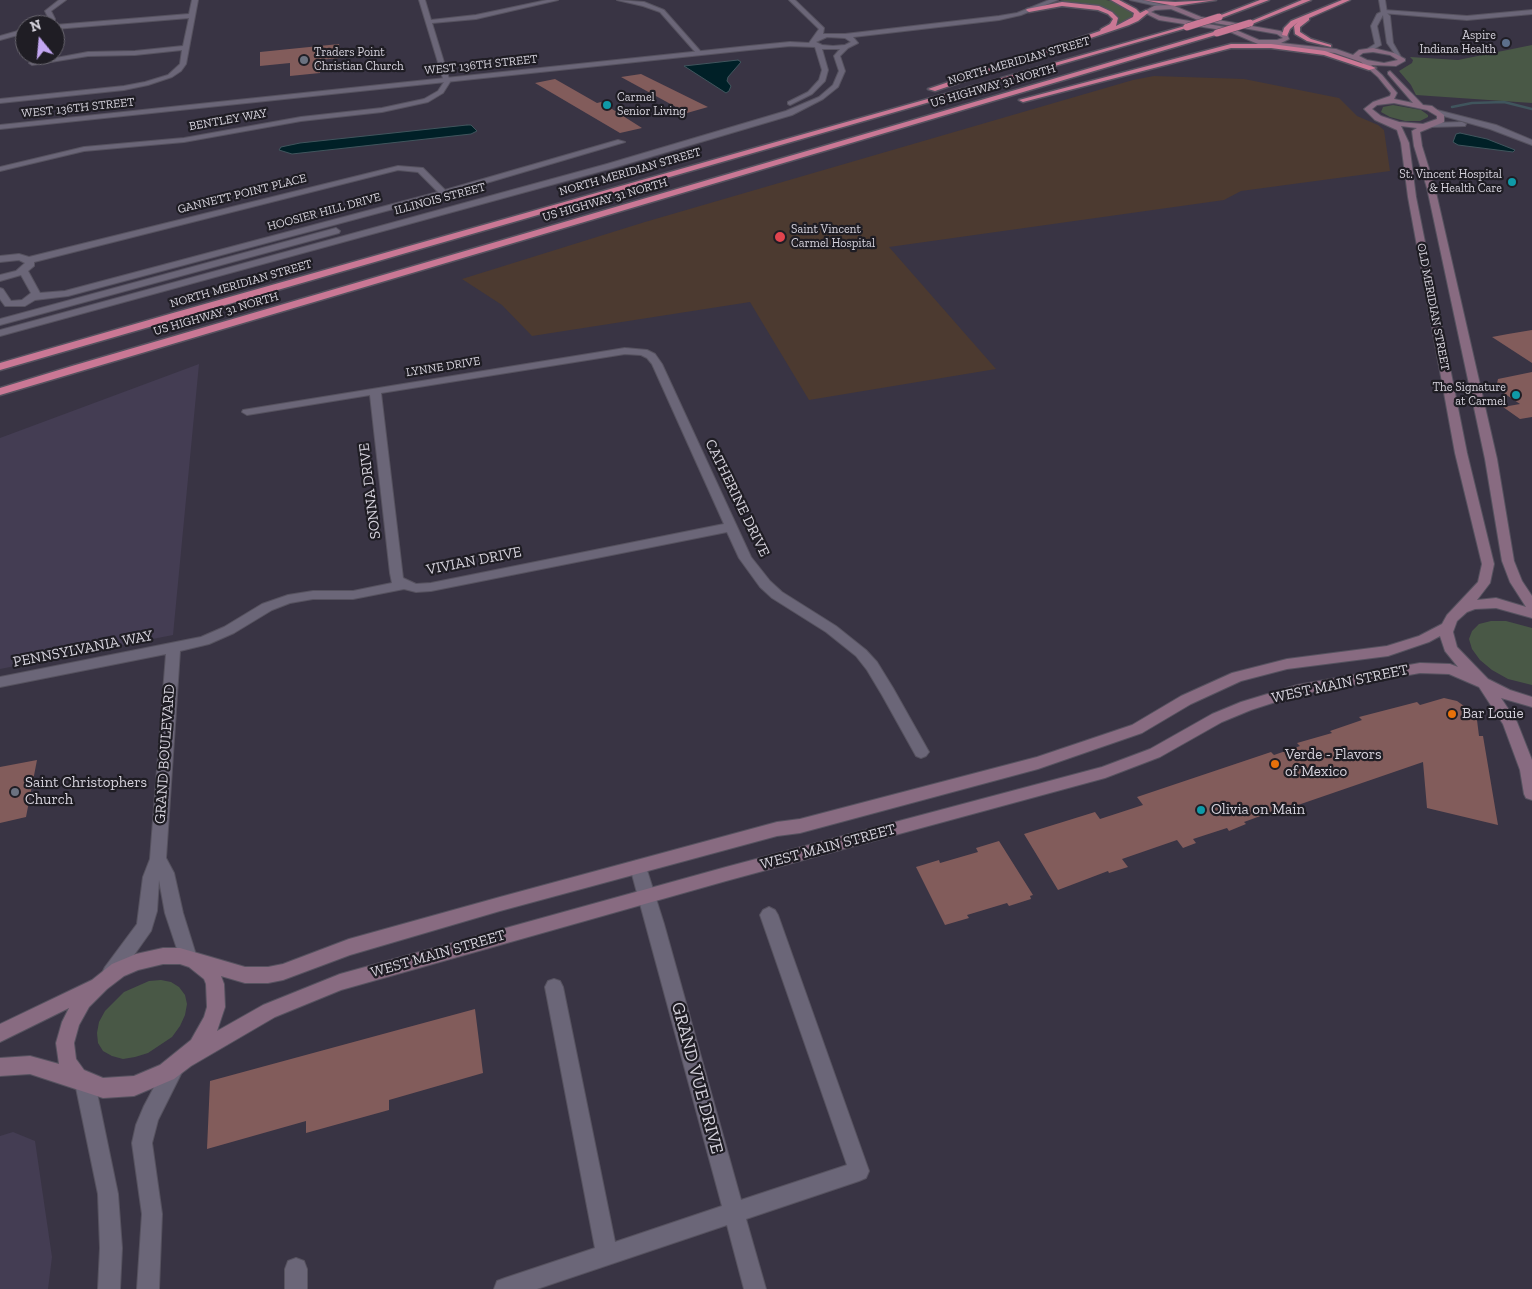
<!DOCTYPE html>
<style>
body{margin:0}
#map{position:relative;width:1532px;height:1289px;overflow:hidden;background:#393444;font-family:"Zilla Slab",serif}
canvas{display:block}
.north{position:absolute;left:15px;top:15px;width:50px;height:50px;box-sizing:border-box;background:#1f1d24;border:1px solid #68656e;border-radius:50%;rotate:343deg;font-size:14px;font-weight:700;line-height:20px;text-align:center;color:#d5d2dc}
.north::after{content:'';display:block;margin:auto;width:18px;height:22px;background:#c3a7f2;clip-path:polygon(50% 0,100% 100%,50% 72%,0 100%)}
</style>
<div id="map">
<canvas width="1532" height="1289"></canvas>
<div class="north">N</div>
</div>
<script>
const context = document.querySelector('canvas').getContext('2d');
context.lineJoin = 'round';
function fill(path, color) { context.fillStyle = color; context.fill(path, 'evenodd'); }
const toPath = rows => new Path2D(rows.map(r => 'M' + r).join(''));
function trace(path, color, width, dash) { context.strokeStyle = color; context.lineWidth = width; context.lineCap = dash ? 'butt' : 'round'; context.setLineDash(dash || []); context.stroke(path); }
function drawText(font, color, halo, rows, align = 'center') {
  context.font = font + ' "Zilla Slab",serif'; context.lineWidth = 4.5; context.setLineDash([]); context.textBaseline = 'middle'; context.strokeStyle = halo; context.fillStyle = color; for (const [text, x, y, turn = 0] of rows) {
    context.save(); context.translate(x, y); context.rotate((+turn || 0) * Math.PI / 180); context.textAlign = isNaN(turn) ? turn : align; if (halo) context.strokeText(text, 0, 0); context.fillText(text, 0, 0); context.restore();
  }
}
const built = toPath([
 [199,364,173,635,0,669,0,438],
 [13,1132,35,1141,52,1257,48,1289,0,1289,0,1136]
]);
const medical = toPath([
 [1154,76,1244,79,1339,98,1357,116,1378,125,1384,130,1390,171,1241,191,1224,200,889,247,996,369,809,400,750,302,532,336,502,305,462,279,645,222,1133,80]
]);
const green = toPath([
 [1064,0,1106,0,1116,2,1132,11,1133,17,1126,22,1118,25,1119,18,1109,10,1084,3,1057,2],
 [1532,45,1532,103,1416,95,1411,85,1399,71,1412,63,1413,60,1410,57,1458,60],
 [1393,105,1421,110,1428,115,1428,117,1420,121,1405,121,1390,117,1381,112,1383,107],
 [1491,621,1506,621,1532,628,1532,685,1508,679,1492,670,1480,660,1472,649,1469,639,1472,631,1479,624],
 [161,980,171,982,179,987,185,995,187,1004,185,1015,180,1026,172,1037,148,1053,135,1057,123,1059,112,1056,103,1051,98,1043,97,1033,99,1022,105,1011,124,992,149,981]
]);
const water = toPath([
 [738,60,741,62,728,77,727,81,731,86,729,91,726,93,684,66,738,60],
 [467,125,471,125,477,131,471,134,292,154,279,150,281,147,300,143,467,125],
 [1460,133,1487,139,1515,150,1513,152,1458,145,1453,142,1456,134,1460,133]
]);
const stream = toPath([
 [1452,107,1472,103,1504,102,1532,109]
]);
const building = toPath([
 [339,44,341,58,319,60,320,73,290,76,290,63,260,66,260,52],
 [641,74,708,107,687,113,621,77],
 [555,79,597,103,601,102,642,128,620,133,535,83],
 [1532,330,1532,363,1492,337,1508,334],
 [1532,372,1532,417,1520,419,1503,407,1520,404,1496,388,1498,379],
 [1444,698,1457,701,1464,706,1477,720,1479,736,1483,736,1498,825,1427,808,1423,762,1298,805,1296,803,1244,822,1246,824,1229,831,1227,828,1193,839,1196,843,1183,848,1177,840,1122,859,1128,867,1109,873,1108,871,1058,890,1024,834,1095,812,1100,819,1143,805,1137,797,1271,752,1274,755,1300,746,1297,743,1332,733,1330,731,1362,720,1359,717,1417,702,1420,705],
 [37,760,26,817,0,823,0,767],
 [999,841,1033,895,1030,896,1031,899,1009,906,1007,903,967,915,969,918,945,925,916,867,939,860,940,863,978,852,976,848],
 [475,1009,483,1073,389,1100,389,1110,306,1133,306,1121,207,1149,210,1081]
]);
const minor = toPath([
 [59,0,66,0,51,11,55,19,52,25,46,25,49,19,45,11,59,0],
 [192,0,198,0,186,64,181,71,172,77,148,85,124,90,0,103,0,99,124,86,145,82,168,75,180,64,182,50,135,55,88,56,32,65,29,63,88,52,135,51,183,46,189,18,55,29,55,25,189,14,192,0],
 [419,0,425,0,431,20,476,15,547,0,558,0,476,19,432,23,450,82,443,93,428,102,382,112,301,121,184,142,84,151,0,171,0,167,84,147,184,138,301,117,382,108,424,99,438,91,444,82,419,0],
 [617,0,644,2,664,10,702,53,697,54,660,12,643,6,617,0],
 [1384,10,1467,16,1532,10,1532,14,1467,20,1382,13,1384,10],
 [25,29,25,33,0,40,0,36,25,29],
 [618,140,625,142,449,194,452,197,451,199,445,199,442,196,68,296,35,300,25,306,5,306,0,299,0,288,3,289,11,301,22,300,31,293,21,275,0,281,0,275,16,271,25,263,19,260,0,262,0,256,19,254,29,257,398,166,423,168,445,190,618,140],
 [398,170,418,172,438,192,65,291,40,293,28,271,34,266,34,262,398,170],
 [625,348,647,350,655,354,662,364,751,557,770,581,782,592,836,626,866,650,877,662,893,688,929,752,926,756,921,758,916,756,882,695,867,670,856,656,826,632,772,598,760,587,739,558,727,532,431,591,416,592,404,589,353,599,313,599,290,603,272,610,234,633,209,644,180,651,166,858,174,873,183,913,197,958,194,964,188,966,182,964,165,913,159,880,157,911,151,931,117,979,111,981,105,979,102,973,105,967,137,924,143,877,150,859,166,654,0,687,0,677,201,637,224,627,262,604,288,595,313,591,353,591,392,583,390,573,370,395,247,415,242,412,243,410,625,348],
 [625,354,641,355,647,358,652,364,724,524,431,583,416,584,403,578,381,393,625,354],
 [638,860,644,862,646,867,664,924,741,1200,847,1165,760,915,763,910,769,907,775,910,778,915,869,1171,866,1178,859,1181,746,1219,766,1289,744,1289,727,1225,537,1289,494,1289,497,1281,505,1278,595,1248,545,987,548,981,554,979,560,981,563,987,615,1242,722,1206,630,867,632,862,638,860],
 [176,1057,183,1059,185,1066,158,1120,152,1143,162,1214,159,1289,137,1289,142,1214,132,1143,136,1125,144,1106,169,1059,176,1057],
 [85,1074,92,1076,95,1083,118,1194,122,1248,120,1289,98,1289,100,1248,98,1194,75,1083,78,1076,85,1074],
 [296,1258,304,1261,307,1269,307,1289,285,1289,285,1269,288,1261,296,1258]
]);
const tertiary = toPath([
 [789,0,795,0,824,28,823,34,845,34,999,16,1017,13,1049,0,1058,0,1021,15,999,20,853,37,858,43,848,48,840,56,845,71,838,87,823,99,792,115,613,168,0,336,0,330,607,164,786,111,819,97,833,85,839,71,834,56,840,49,822,49,828,70,825,81,812,94,790,105,788,104,788,102,808,92,819,80,822,70,815,47,790,46,749,50,0,129,0,125,749,46,790,42,809,43,819,29,789,0],
 [827,37,845,38,851,42,845,45,833,46,822,45,816,42,827,37],
 [1130,0,1142,0,1173,7,1170,9,1130,0],
 [1379,0,1385,0,1387,13,1390,16,1393,43,1401,57,1397,57,1387,43,1383,15,1377,26,1381,45,1369,52,1364,51,1375,44,1371,26,1377,14,1381,12,1379,0],
 [1433,109,1496,125,1532,140,1532,145,1490,129,1433,113,1433,109],
 [1462,122,1466,124,1465,126,1430,127,1426,125,1430,123,1462,122],
 [336,228,340,231,339,233,0,325,0,319,336,228]
]);
const secondary = toPath([
 [1172,5,1201,17,1280,31,1287,34,1289,39,1281,43,1336,49,1353,55,1359,50,1373,48,1394,53,1405,59,1405,61,1396,66,1371,65,1382,75,1397,93,1394,99,1413,103,1388,74,1388,72,1390,71,1423,105,1432,106,1444,115,1444,122,1420,132,1422,146,1435,188,1497,459,1514,561,1522,581,1532,596,1532,618,1496,608,1475,609,1467,612,1457,621,1453,632,1457,647,1488,679,1510,690,1532,697,1532,707,1501,698,1517,722,1532,760,1532,800,1526,798,1524,794,1520,770,1503,724,1479,687,1449,674,1420,673,1297,695,1251,710,1222,722,1160,757,1105,778,726,881,341,990,275,1017,191,1066,174,1079,134,1096,103,1098,30,1074,0,1076,0,1058,30,1056,59,1064,56,1043,62,1022,69,1008,0,1042,0,1024,92,980,112,964,136,954,163,948,180,948,245,967,268,967,283,964,349,939,500,897,777,822,800,819,1037,757,1132,725,1181,696,1232,673,1287,659,1387,646,1419,636,1442,624,1447,615,1478,582,1482,564,1455,453,1408,197,1401,143,1397,130,1375,120,1364,109,1373,102,1390,96,1391,93,1378,77,1361,62,1335,53,1258,44,1228,31,1159,20,1143,12,1154,6,1172,5],
 [1171,9,1198,20,1277,34,1283,38,1277,40,1259,40,1231,28,1160,16,1151,12,1155,10,1171,9],
 [1373,52,1390,55,1398,60,1384,63,1367,60,1359,56,1363,53,1373,52],
 [1394,103,1427,110,1437,116,1437,119,1423,124,1399,122,1381,116,1372,109,1377,105,1394,103],
 [1401,126,1417,128,1412,131,1414,146,1427,188,1485,459,1502,561,1510,582,1526,607,1496,598,1477,600,1490,583,1494,564,1467,453,1416,197,1409,143,1401,126],
 [1440,636,1445,651,1458,667,1450,664,1420,663,1297,685,1241,702,1212,714,1150,749,1102,767,726,867,340,974,263,1005,217,1031,225,1007,224,984,221,976,245,983,268,983,283,980,350,955,500,911,777,836,800,833,1038,769,1142,733,1191,704,1241,681,1287,669,1388,656,1429,642,1440,636],
 [163,964,180,964,189,967,204,979,206,984,207,1007,204,1017,191,1040,160,1065,134,1076,103,1078,84,1070,76,1059,74,1043,79,1025,89,1007,107,989,124,976,138,970,163,964]
]);
const motorway = toPath([
 [1111,0,1119,0,1136,9,1140,13,1146,10,1149,12,1138,21,1129,25,935,91,928,89,1100,31,1101,29,1110,24,1113,19,1108,14,1098,10,1062,6,1029,12,1026,10,1027,9,1062,2,1099,6,1112,12,1118,18,1116,26,1133,17,1134,13,1111,0],
 [1143,0,1175,2,1216,0,1175,6,1143,0],
 [1260,0,1269,0,1221,18,1216,17,1260,0],
 [1302,0,1311,0,1252,24,1247,23,1302,0],
 [1342,0,1350,0,1309,18,1309,20,1300,27,1300,32,1311,39,1331,45,1331,47,1307,41,1295,34,1294,26,1298,22,1290,29,1287,36,1282,35,1284,28,1291,21,1342,0],
 [1185,26,1190,27,0,370,0,363,173,313,1185,26],
 [1217,31,1220,33,1219,34,0,395,0,388,72,366,1217,31],
 [1231,44,1271,44,1325,51,1376,68,1369,70,1324,55,1271,48,1231,48,1023,102,1019,100,1231,44]
]);
const motorwayBridge = toPath([
 [1187,27,1219,17],
 [1217,33,1250,23]
]);
const markers = [
 [1506,43,5,"#5c6f8a"],
 [304,60,5,"#6b7280"],
 [607,105,5,"#0f9aa8"],
 [1512,182,5,"#0f9aa8"],
 [780,237,6,"#e0444e"],
 [1516,395,5,"#0f9aa8"],
 [1452,714,5,"#e8710a"],
 [1275,764,5,"#e8710a"],
 [15,792,5,"#6b7280"],
 [1201,810,5,"#0f9aa8"]
];
const farPoinames = [
 ["Aspire",1496,36],
 ["Indiana Health",1496,50],
 ["Traders Point",314,53,"left"],
 ["Christian Church",314,67,"left"],
 ["Carmel",617,98,"left"],
 ["Senior Living",617,112,"left"],
 ["St. Vincent Hospital",1502,175],
 ["& Health Care",1502,189],
 ["Saint Vincent",791,230,"left"],
 ["Carmel Hospital",791,244,"left"],
 ["The Signature",1506,388],
 ["at Carmel",1506,402]
];
const farStreetnames = [
 ["NORTH MERIDIAN STREET",1019,61,-16],
 ["WEST 136TH STREET",481,65,-6],
 ["US HIGHWAY 31 NORTH",993,86,-16],
 ["WEST 136TH STREET",78,108,-6],
 ["BENTLEY WAY",228,120,-10],
 ["NORTH MERIDIAN STREET",630,172,-16],
 ["GANNETT POINT PLACE",242,194,-14],
 ["ILLINOIS STREET",440,199,-15],
 ["US HIGHWAY 31 NORTH",605,200,-16],
 ["HOOSIER HILL DRIVE",324,212,-15],
 ["NORTH MERIDIAN STREET",241,284,-16],
 ["OLD MERIDIAN STREET",1433,307,79],
 ["US HIGHWAY 31 NORTH",216,314,-16],
 ["LYNNE DRIVE",443,367,-9]
];
const streetNames = [
 ["SONNA DRIVE",370,491,-97],
 ["CATHERINE DRIVE",737,498,64],
 ["VIVIAN DRIVE",474,561,-11],
 ["PENNSYLVANIA WAY",83,649,-11],
 ["WEST MAIN STREET",1340,684,-12],
 ["GRAND BOULEVARD",165,754,-86],
 ["WEST MAIN STREET",828,847,-15],
 ["WEST MAIN STREET",438,954,-16]
];
const poiNames = [
 ["Bar Louie",1462,714],
 ["Verde - Flavors",1285,755],
 ["of Mexico",1285,772],
 ["Saint Christophers",25,783],
 ["Church",25,800],
 ["Olivia on Main",1211,810]
];
const nearStreetnames = [
 ["GRAND VUE DRIVE",697,1078,75]
];
fill(built, '#443d53');
fill(medical, '#4c3a30');
fill(green, '#495846');
fill(water, '#002027');
trace(water, '#40555d', 1);
trace(stream, '#40555d', 2.5);
fill(building, '#825c5b');
trace(minor, '#56525f', 2);
trace(tertiary, '#56525f', 2);
trace(secondary, '#56525f', 2);
trace(motorway, '#56525f', 3);
fill(minor, '#6b6678');
fill(tertiary, '#6b6678');
fill(secondary, '#886b81');
fill(motorway, '#ca7895');
trace(motorwayBridge, '#56525f', 8, []);
trace(motorwayBridge, '#ca7895', 7);
for (const [x, y, r, color] of markers) { const dot = new Path2D(); dot.arc(x, y, r, 0, 2 * Math.PI); context.fillStyle = color; context.fill(dot); trace(dot, '#1f1d24', 2); }
drawText('12px', '#d5d2dc', '#1f1d24', farPoinames, 'right');
drawText('12px', '#d5d2dc', '#1f1d24', farStreetnames);
drawText('15px', '#d5d2dc', '#1f1d24', streetNames);
drawText('15px', '#d5d2dc', '#1f1d24', poiNames, 'left');
drawText('18px', '#d5d2dc', '#1f1d24', nearStreetnames);
</script>
